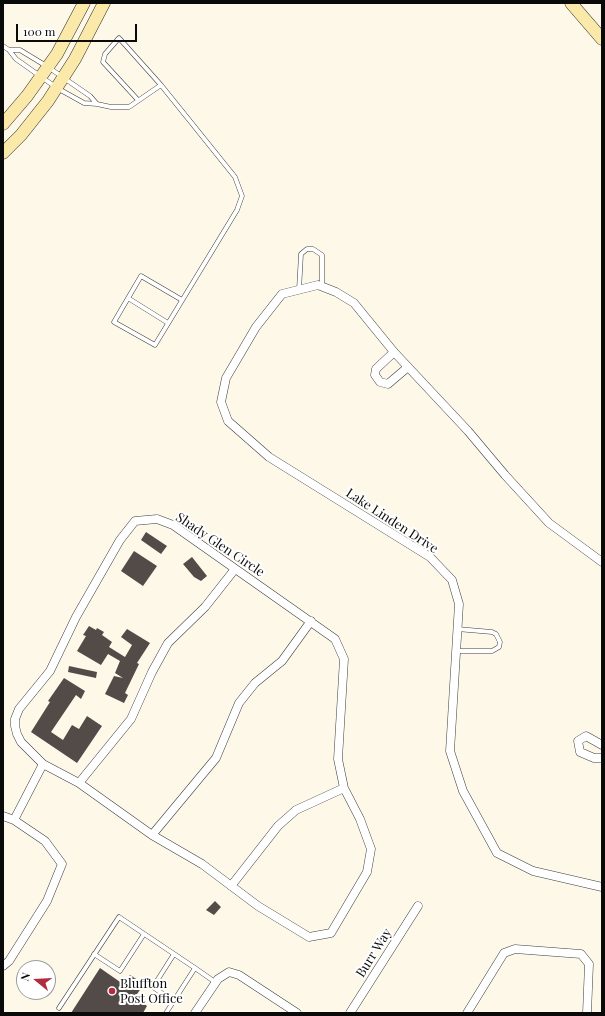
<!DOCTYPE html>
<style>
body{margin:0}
#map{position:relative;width:605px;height:1016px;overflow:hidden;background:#fef8e9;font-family:"Playfair Display",serif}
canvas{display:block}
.frame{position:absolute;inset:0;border:4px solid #0a0a0a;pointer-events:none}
.north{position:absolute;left:16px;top:960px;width:40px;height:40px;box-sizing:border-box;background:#fff;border:1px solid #9d9d9d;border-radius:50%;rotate:288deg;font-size:11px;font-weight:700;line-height:16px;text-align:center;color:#0a0a0a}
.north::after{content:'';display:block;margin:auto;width:14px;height:18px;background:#b02c3e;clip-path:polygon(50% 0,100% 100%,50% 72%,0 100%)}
.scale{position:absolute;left:16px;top:24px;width:121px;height:18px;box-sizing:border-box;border:2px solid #0a0a0a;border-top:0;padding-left:5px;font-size:12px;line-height:14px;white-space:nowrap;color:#0a0a0a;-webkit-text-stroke:3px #fff;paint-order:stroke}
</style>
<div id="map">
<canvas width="605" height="1016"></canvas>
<div class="frame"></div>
<div class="north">N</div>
<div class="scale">100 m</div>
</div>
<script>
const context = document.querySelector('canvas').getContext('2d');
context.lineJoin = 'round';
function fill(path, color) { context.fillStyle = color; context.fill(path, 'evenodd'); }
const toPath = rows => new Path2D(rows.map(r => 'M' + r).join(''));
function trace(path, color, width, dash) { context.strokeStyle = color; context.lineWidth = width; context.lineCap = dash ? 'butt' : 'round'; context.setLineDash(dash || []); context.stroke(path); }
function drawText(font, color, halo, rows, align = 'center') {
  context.font = font + ' "Playfair Display",serif'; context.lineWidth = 4; context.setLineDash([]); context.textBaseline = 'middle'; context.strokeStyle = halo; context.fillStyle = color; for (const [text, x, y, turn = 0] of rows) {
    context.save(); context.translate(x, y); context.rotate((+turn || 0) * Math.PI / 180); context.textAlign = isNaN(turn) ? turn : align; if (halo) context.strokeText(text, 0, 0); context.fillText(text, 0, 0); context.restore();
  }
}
const building = toPath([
 [146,532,167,546,161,554,141,540],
 [134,551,157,566,143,586,121,571],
 [192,557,207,576,201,581,194,577,183,564],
 [89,626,96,630,97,628,104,632,102,635,112,642,109,647,125,657,132,645,121,637,127,629,150,643,137,663,139,664,125,693,128,695,124,703,105,694,114,676,123,678,115,673,120,661,108,654,101,665,77,651,86,636,83,635],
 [69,666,97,672,96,678,68,672],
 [64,678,85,691,81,699,76,695,51,732,63,740,72,725,79,729,87,716,102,726,77,763,31,732,50,702,48,701],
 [215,901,221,907,214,915,206,910],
 [100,968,123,984,130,975,144,984,135,997,147,1006,143,1013,71,1013]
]);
const lane = toPath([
 [3,46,9,50],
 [9,50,20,50,48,67,90,96,97,104,84,103,57,88,16,59,9,50],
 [138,100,103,62,105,54,119,38,161,85,235,177,242,196,237,210,155,345,114,322,141,276,182,300],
 [97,104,111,107,129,107,161,85],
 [299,290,301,254,307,249,313,249,322,255,322,287],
 [128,298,168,323],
 [456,651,492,651,499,647,500,642,496,634,492,632,457,629],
 [94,954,120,971,144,934],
 [173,1001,153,987,174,954],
 [59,1008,119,917,195,968],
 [166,1013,195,968,215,982]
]);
const street = toPath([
 [394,352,376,369,375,375,380,382,388,384,408,367],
 [157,519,173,525,335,639,344,659,338,759,344,788,360,819,371,849,367,872,331,933,309,937,258,906,202,864,152,835,79,783,43,764,21,742,17,734,15,726,15,719,19,709,50,671,76,617,120,540,135,521,157,519],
 [602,562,549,523,505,475,468,431,394,352,354,303,336,292,318,285,282,294,256,327,226,378,221,402,228,421,269,457,430,557,452,580,459,604,450,751,463,791,497,853,533,871,602,887],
 [602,745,586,736,578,741,580,752,594,758,602,758],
 [79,783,131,719,152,672,168,643,205,607,235,569],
 [3,816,14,820,45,841,62,864,47,901,9,961,3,966],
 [14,820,43,764],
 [152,835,216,758,239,703,255,683,282,661,311,621],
 [231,886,278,826,296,810,344,788],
 [195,1013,218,979,229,972,239,975,297,1013],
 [350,1013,418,906],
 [467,1013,504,953,515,949,581,954,589,964,587,1013]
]);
const secondary = toPath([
 [571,3,602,39],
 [3,124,27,96,57,54,84,3],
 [3,153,21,135,48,101,75,59,104,3]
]);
const markers = [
 [112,991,4,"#b02c3e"]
];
const streetNames = [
 ["Lake Linden Drive",392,521,33],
 ["Shady Glen Circle",220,545,34],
 ["Burr Way",374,953,-58]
];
const poiNames = [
 ["Bluffton",120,984],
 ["Post Office",120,999]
];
fill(building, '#524b48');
trace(lane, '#3d3d3d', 5);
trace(street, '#3d3d3d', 9);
trace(secondary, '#2c2c2c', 13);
trace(lane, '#fff', 4);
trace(street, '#fff', 8);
trace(secondary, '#fae9a8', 12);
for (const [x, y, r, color] of markers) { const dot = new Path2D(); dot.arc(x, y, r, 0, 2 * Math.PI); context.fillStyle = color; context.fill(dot); trace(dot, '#fff', 1.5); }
drawText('13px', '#0a0a0a', '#fff', streetNames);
drawText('13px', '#0a0a0a', '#fff', poiNames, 'left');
</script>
